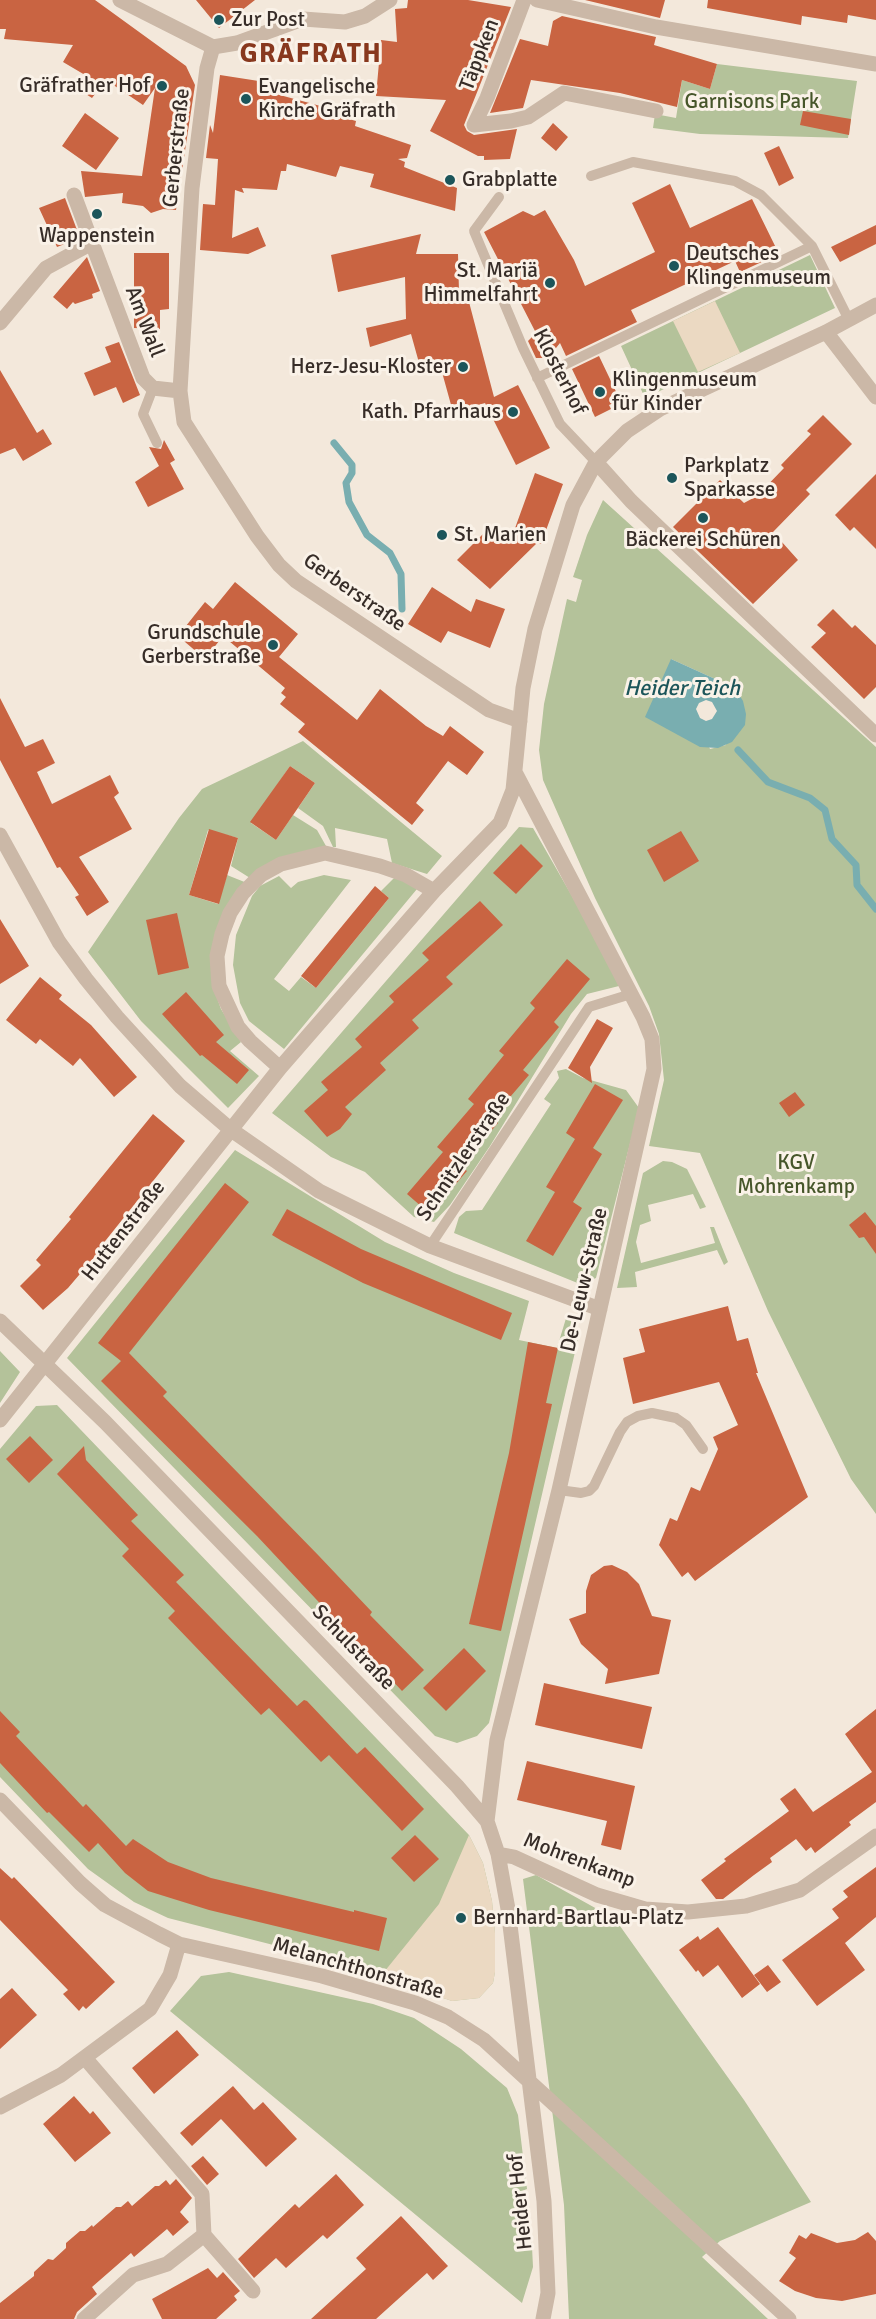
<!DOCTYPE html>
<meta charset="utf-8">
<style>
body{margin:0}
canvas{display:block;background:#f3e8db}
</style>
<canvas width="876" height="2319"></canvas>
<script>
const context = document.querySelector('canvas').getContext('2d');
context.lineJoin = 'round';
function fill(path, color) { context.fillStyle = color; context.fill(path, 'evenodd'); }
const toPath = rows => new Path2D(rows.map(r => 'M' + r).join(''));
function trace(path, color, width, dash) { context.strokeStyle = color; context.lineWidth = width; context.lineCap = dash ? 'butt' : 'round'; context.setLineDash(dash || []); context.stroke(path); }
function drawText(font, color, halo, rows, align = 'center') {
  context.font = font + ' Signika,sans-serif'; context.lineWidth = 6; context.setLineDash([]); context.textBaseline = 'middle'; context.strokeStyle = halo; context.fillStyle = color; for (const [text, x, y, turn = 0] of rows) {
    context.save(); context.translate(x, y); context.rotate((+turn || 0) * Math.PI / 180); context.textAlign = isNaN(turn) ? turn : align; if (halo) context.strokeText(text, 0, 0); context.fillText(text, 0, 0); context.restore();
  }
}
const green = toPath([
 [717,64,857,81,848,138,700,134,653,128,655,114,676,118,682,80,710,89],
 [810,255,835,308,645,398,621,346],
 [603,500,876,747,876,1514,851,1479,768,1311,700,1153,649,1146,664,1080,659,1034,649,1006,595,898,543,780,539,750,544,704,567,599,576,602,582,580,573,577,587,535],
 [671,659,735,688,726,745,710,749],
 [303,741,442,856,427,874,392,863,387,839,335,828,336,847,333,847,323,826,298,808,315,783,290,766,251,823,276,840,293,815,317,830,326,846,250,878,231,866,238,838,208,830,189,895,218,904,227,875,247,883,216,932,216,995,221,1009,241,1042,230,1051,259,1076,228,1108,141,1021,88,952,179,818,202,789],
 [519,827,533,828,623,985,587,994,571,1014,490,1146,450,1205,434,1222,414,1217,365,1172,331,1157,272,1113],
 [324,875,351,880,274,979,289,991,301,977,316,988,389,898,381,891,396,876,417,889,284,1049,249,1021,240,1003,233,965,236,935,252,896,260,886,279,876,291,888,298,882],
 [566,1069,583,1078,626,1090,639,1108,596,1278,580,1284,454,1233,459,1217,466,1211,482,1210,551,1104,544,1099,559,1078,557,1071],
 [235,1150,385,1242,454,1273,529,1301,519,1340,557,1348,567,1315,576,1328,578,1339,489,1723,477,1736,457,1743,435,1736,67,1358],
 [663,1161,672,1162,687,1169,706,1207,700,1209,693,1194,648,1205,651,1221,640,1225,636,1242,641,1263,715,1243,710,1227,714,1227,728,1262,724,1265,717,1250,635,1272,637,1287,617,1288,643,1173],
 [0,1351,20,1372,0,1403],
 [57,1405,469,1835,483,1863,492,1901,495,1933,495,1972,493,1983,479,1998,452,2001,328,1959,168,1918,134,1902,88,1869,0,1777,0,1449,36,1406],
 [536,1875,615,1919,744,2100,811,2202,720,2241,702,2257,768,2319,569,2319,564,2205,523,1879],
 [229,1972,373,2004,414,2018,461,2049,507,2088,518,2115,527,2189,522,2191,524,2210,528,2210,532,2247,533,2267,522,2303,170,2011,201,1976]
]);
const plaza = toPath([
 [715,301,740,353,698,372,673,321],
 [469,1835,483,1863,492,1901,495,1933,495,1972,493,1983,479,1998,452,2001,380,1977,439,1904]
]);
const water = toPath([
 [671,659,735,688,743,701,746,714,745,725,732,742,718,748,700,747,645,717],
 [706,700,712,702,717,711,712,719,706,721,700,718,696,709,699,703]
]);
const stream = toPath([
 [334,443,352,465,352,473,346,483,349,502,367,535,390,553,401,574,402,609],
 [738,750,768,782,810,798,825,810,832,839,856,865,857,885,876,909]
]);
const building = toPath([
 [0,0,95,0,186,66,195,85,176,210,163,209,151,213,143,206,122,203,123,193,85,197,81,171,142,176,155,88,143,105,106,80,92,98,75,87,85,75,63,62,73,45,4,39,6,29,0,29],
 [196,0,255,0,219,28],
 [408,0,468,0,511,7,464,125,467,131,474,135,517,129,510,159,484,160,484,156,478,156,430,131,446,100,376,96,381,40,397,42,395,9,407,8],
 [585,0,665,0,660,18],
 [708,0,876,0,876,20,848,15,847,23,802,16,801,25,707,8],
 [562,16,656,37,654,45,717,64,710,89,682,80,677,107,620,93,531,80,523,108,490,113,520,39,548,46,553,21],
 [220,75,278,84,276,94,339,111,338,116,356,121,355,126,411,145,407,158,398,159,405,162,404,167,457,188,455,211,370,187,374,174,340,166,336,177,287,164,286,171,281,171,277,190,242,188,244,193,235,190,232,238,258,227,266,246,248,254,200,250,203,204,215,205,218,159,206,158,210,125,213,133],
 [803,111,851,119,849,135,800,125],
 [85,113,119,138,96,170,62,146],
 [553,123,568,137,556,151,541,138],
 [779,146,794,178,779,186,764,153],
 [670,184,690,228,752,199,779,254,740,272,735,261,631,310,637,322,566,356,560,343,548,358,536,358,528,341,536,333,484,232,523,211,534,216,545,210,574,260,585,286,655,252,632,203],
 [65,198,80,238,57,247,39,208],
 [876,225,876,244,840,262,831,247],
 [421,234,416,254,458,254,459,292,469,302,494,397,518,385,550,448,516,465,485,403,453,412,440,365,421,370,411,334,370,347,366,328,406,319,405,277,338,292,331,255],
 [134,253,169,253,169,309,160,310,160,329,134,328],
 [87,257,100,291,92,294,93,298,75,304,73,302,67,309,53,297],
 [119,342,140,395,123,403,116,387,94,396,84,373,111,362,105,347],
 [599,356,620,400,609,405,611,409,595,417,572,369],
 [0,370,37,433,43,429,52,444,23,461,15,448,0,454],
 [823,415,852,444,806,490,810,494,773,532,798,560,753,604,673,527,720,480,744,503,757,496,784,468,781,465,811,434,807,431],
 [164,440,175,460,170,463,184,489,148,507,135,482,159,466,149,447,161,449],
 [535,473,563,484,541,544,537,543,490,589,457,560,492,525,510,542],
 [876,474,876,549,854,527,850,531,835,515],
 [235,582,298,634,279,657,357,720,380,689,426,726,443,736,450,726,484,752,467,775,448,761,416,803,424,810,412,825,298,732,305,724,280,704,286,697,281,693,285,688,223,636,205,659,178,636,205,602,213,609],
 [432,587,471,612,476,599,505,609,490,648,448,631,441,643,408,624],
 [833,609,852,628,855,625,876,645,876,687,864,699,811,647,826,633,817,625],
 [0,698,25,747,43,739,55,763,37,772,52,804,110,775,119,793,114,797,132,829,79,857,109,902,87,916,75,897,79,895,60,867,57,868,0,760],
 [290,766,315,783,276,840,250,822],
 [209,829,238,838,219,904,189,895],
 [681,831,699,861,664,882,647,850],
 [521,844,543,866,516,894,493,873],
 [375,886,389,898,316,988,301,976],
 [480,901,503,925,446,977,453,984,412,1020,419,1028,380,1063,386,1070,345,1107,352,1114,340,1129,327,1137,304,1111,328,1090,321,1082,362,1047,355,1039,394,1002,389,996,429,960,422,953],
 [177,913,189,968,158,975,146,920],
 [0,919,29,966,0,984],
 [567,959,590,979,554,1022,559,1027,523,1070,529,1075,492,1118,498,1123,461,1166,467,1171,430,1214,407,1194,443,1152,437,1147,474,1104,468,1099,504,1055,499,1051,535,1008,530,1003],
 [40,977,62,995,59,999,91,1025,137,1077,114,1097,80,1058,73,1066,40,1039,36,1044,6,1020],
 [186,992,224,1035,216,1042,249,1070,237,1084,202,1055,200,1056,162,1014],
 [597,1019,613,1028,590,1067,592,1083,568,1068],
 [595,1084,623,1100,593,1148,602,1154,573,1202,582,1208,553,1256,526,1241,555,1192,546,1187,575,1139,566,1133],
 [795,1092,805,1105,789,1117,779,1103],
 [153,1114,185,1141,102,1245,103,1247,68,1288,43,1310,20,1286,41,1265,36,1260,71,1219,69,1217],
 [225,1183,249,1202,129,1353,167,1392,163,1396,319,1556,372,1612,370,1615,424,1670,402,1691,257,1536,101,1381,121,1361,98,1343],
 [287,1209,361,1249,512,1313,501,1340,363,1283,282,1241,272,1235],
 [865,1212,876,1226,876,1254,864,1237,859,1238,849,1225],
 [728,1306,737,1341,748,1338,758,1373,756,1373,808,1497,695,1581,688,1572,682,1577,659,1545,670,1518,677,1521,691,1487,700,1491,718,1449,713,1437,738,1425,719,1382,633,1404,623,1358,645,1352,639,1329],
 [528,1342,558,1348,546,1403,552,1404,501,1631,469,1624,509,1453],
 [30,1436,53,1460,29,1483,6,1459],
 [84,1446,86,1460,138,1515,131,1521,184,1575,176,1582,297,1706,304,1700,307,1701,357,1754,365,1747,424,1809,402,1831,329,1755,321,1762,269,1708,261,1715,168,1618,175,1611,122,1556,129,1549,57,1474],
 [612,1565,627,1572,639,1584,652,1616,671,1620,659,1674,605,1684,608,1669,581,1644,569,1619,586,1613,586,1591,591,1575,604,1566],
 [464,1648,486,1671,446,1711,423,1688],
 [544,1683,652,1707,642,1749,535,1725],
 [876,1709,876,1802,849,1822,851,1825,815,1853,811,1847,806,1851,796,1839,770,1858,772,1862,754,1875,723,1899,716,1899,701,1880,726,1861,724,1859,789,1811,780,1799,795,1788,813,1812,872,1772,845,1734],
 [0,1711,20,1732,16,1736,83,1807,86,1804,126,1846,133,1839,168,1862,211,1878,354,1912,354,1910,387,1918,379,1951,209,1910,148,1891,125,1873,98,1843,89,1852,49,1812,47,1813,0,1763],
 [527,1761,635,1786,621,1850,601,1845,607,1821,517,1800],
 [415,1835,439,1859,414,1882,391,1858],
 [876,1867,876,1917,845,1943,865,1970,817,2006,782,1960,839,1918,832,1909,848,1897,843,1891],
 [0,1868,12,1879,14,1877,115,1982,86,2009,83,2006,79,2011,63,1994,68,1990,0,1920],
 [718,1927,760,1984,742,1998,718,1965,703,1977,698,1970,696,1972,679,1950,698,1936,700,1940],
 [768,1965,781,1982,767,1992,754,1975],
 [12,1988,37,2015,0,2049,0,1999],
 [177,2030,199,2055,154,2094,132,2068],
 [233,2086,254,2110,263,2102,297,2139,266,2167,221,2119,192,2146,180,2133],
 [74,2096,90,2114,93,2111,111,2133,75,2162,43,2124],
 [203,2156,219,2174,207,2185,191,2166],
 [336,2174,364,2205,327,2239,323,2235,286,2268,276,2258,254,2278,238,2259,295,2204,299,2208],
 [176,2179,192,2198,180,2212,189,2222,173,2236,167,2229,134,2257,131,2253,92,2287,97,2294,77,2312,74,2319,0,2319,0,2303,34,2276,34,2272,48,2259,53,2260,66,2248,66,2243,80,2231,85,2231,92,2225,93,2227,116,2207,121,2207,128,2201,132,2206,155,2186,159,2186,166,2180,170,2185],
 [401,2216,448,2266,433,2280,427,2273,376,2319,311,2319,366,2269,356,2258],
 [868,2232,876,2241,876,2294,842,2301,816,2298,795,2291,779,2281,796,2258,789,2253,799,2235,806,2239,811,2233,837,2243,855,2240],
 [208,2268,217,2278,223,2272,240,2291,234,2296,237,2300,216,2319,162,2319,152,2299]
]);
const lane = toPath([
 [591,176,633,162,735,181,761,195,812,246,849,320],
 [499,197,474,231,523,348,560,424,596,462],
 [537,378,812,246],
 [153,388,143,414,157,443],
 [430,1246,589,1007,631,994],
 [559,1490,581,1493,589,1491,594,1486,620,1432,627,1422,638,1416,652,1413,676,1418,686,1425,703,1449]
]);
const street = toPath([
 [120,0,213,47],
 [537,0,656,27,876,64],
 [213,47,207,68,192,188,180,391,184,422,257,536,279,565,296,581,489,710,520,721],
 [213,47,237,43,303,19,345,22,365,16,390,0],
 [474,125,511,121,528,117,564,93,656,111],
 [474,125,487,98,524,0],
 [74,195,92,243],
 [0,323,46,268,92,243,143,378,153,388,180,391],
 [826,332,876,397],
 [596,462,631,501,876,735],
 [0,835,59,942,86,979,117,1017,180,1086,230,1129,319,1191,430,1246,600,1309],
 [280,1068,250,1041,238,1027,219,986,217,956,222,934,230,913,243,893,261,875,281,864,325,853,380,866,406,875,434,891],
 [0,1321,105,1422,457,1786,487,1821,498,1854,508,1909,544,2201,548,2293,543,2319],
 [0,1420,280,1068,434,891,500,823,513,790,523,688,535,629,573,505,596,462,627,431,660,409,826,332,876,305],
 [0,1800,80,1883,105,1905,159,1934,179,1944,322,1976,415,2003,448,2017,484,2040,789,2319],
 [487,1821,497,1740,559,1490,654,1069,652,1039,643,1017,516,774],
 [498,1854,514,1857,597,1895,645,1909,688,1912,746,1906,800,1890,876,1836],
 [85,2058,202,2194,204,2235,253,2291],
 [0,2107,61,2075,150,2009,170,1975,179,1944],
 [84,2319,133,2275,167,2264,204,2235]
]);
const markers = [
 [219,20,6,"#1c555a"],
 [162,86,6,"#1c555a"],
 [246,99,6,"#1c555a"],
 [450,180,6,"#1c555a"],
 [97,214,6,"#1c555a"],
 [674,266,6,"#1c555a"],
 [550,283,6,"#1c555a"],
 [463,367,6,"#1c555a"],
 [600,392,6,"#1c555a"],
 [513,412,6,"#1c555a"],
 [672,478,6,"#1c555a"],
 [703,518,6,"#1c555a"],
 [442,535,6,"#1c555a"],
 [273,645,6,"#1c555a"],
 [461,1918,6,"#1c555a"]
];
const poiNames = [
 ["Zur Post",231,20],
 ["Gräfrather Hof",150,86,"right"],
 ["Evangelische",258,87],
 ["Kirche Gräfrath",258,111],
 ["Grabplatte",462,180],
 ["Wappenstein",97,236,"center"],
 ["Deutsches",686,254],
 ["Klingenmuseum",686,278],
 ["St. Mariä",538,271,"right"],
 ["Himmelfahrt",538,295,"right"],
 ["Herz-Jesu-Kloster",451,367,"right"],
 ["Klingenmuseum",612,380],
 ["für Kinder",612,404],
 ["Kath. Pfarrhaus",501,412,"right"],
 ["Parkplatz",684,466],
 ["Sparkasse",684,490],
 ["St. Marien",454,535],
 ["Bäckerei Schüren",703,540,"center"],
 ["Grundschule",261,633,"right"],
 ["Gerberstraße",261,657,"right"],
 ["Bernhard-Bartlau-Platz",473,1918]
];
const streetNames = [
 ["Täppken",480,55,-69],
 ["Gerberstraße",177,148,-84],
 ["Am Wall",144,322,69],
 ["Klosterhof",559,372,63],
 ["Gerberstraße",354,593,35],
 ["Schnitzlerstraße",464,1157,-56],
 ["Huttenstraße",124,1231,-52],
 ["De-Leuw-Straße",585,1280,-77],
 ["Schulstraße",353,1648,46],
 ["Mohrenkamp",579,1861,21],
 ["Melanchthonstraße",358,1969,16],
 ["Heider Hof",521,2202,-96]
];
const parkNames = [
 ["Garnisons Park",752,102],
 ["KGV",796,1163],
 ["Mohrenkamp",796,1187]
];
const waterNames = [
 ["Heider Teich",682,689]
];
const districtNames = [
 ["GRÄFRATH",311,55]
];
fill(green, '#b4c29a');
fill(plaza, '#ebd9c2');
fill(water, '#79aeb0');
trace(stream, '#79aeb0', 7);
fill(building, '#c96442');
trace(lane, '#cbb8a7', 10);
trace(street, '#cbb8a7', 15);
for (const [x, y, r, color] of markers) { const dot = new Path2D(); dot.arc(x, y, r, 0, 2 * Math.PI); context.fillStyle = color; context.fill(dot); trace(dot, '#faf2e8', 2); }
drawText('21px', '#372d28', '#faf2e8', poiNames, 'left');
drawText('21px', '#372d28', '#faf2e8', streetNames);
drawText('21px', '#46562a', '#faf2e8', parkNames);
drawText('italic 22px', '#1c555a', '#faf2e8', waterNames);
context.letterSpacing = '1.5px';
drawText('bold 27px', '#88381e', '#faf2e8', districtNames);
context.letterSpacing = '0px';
</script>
